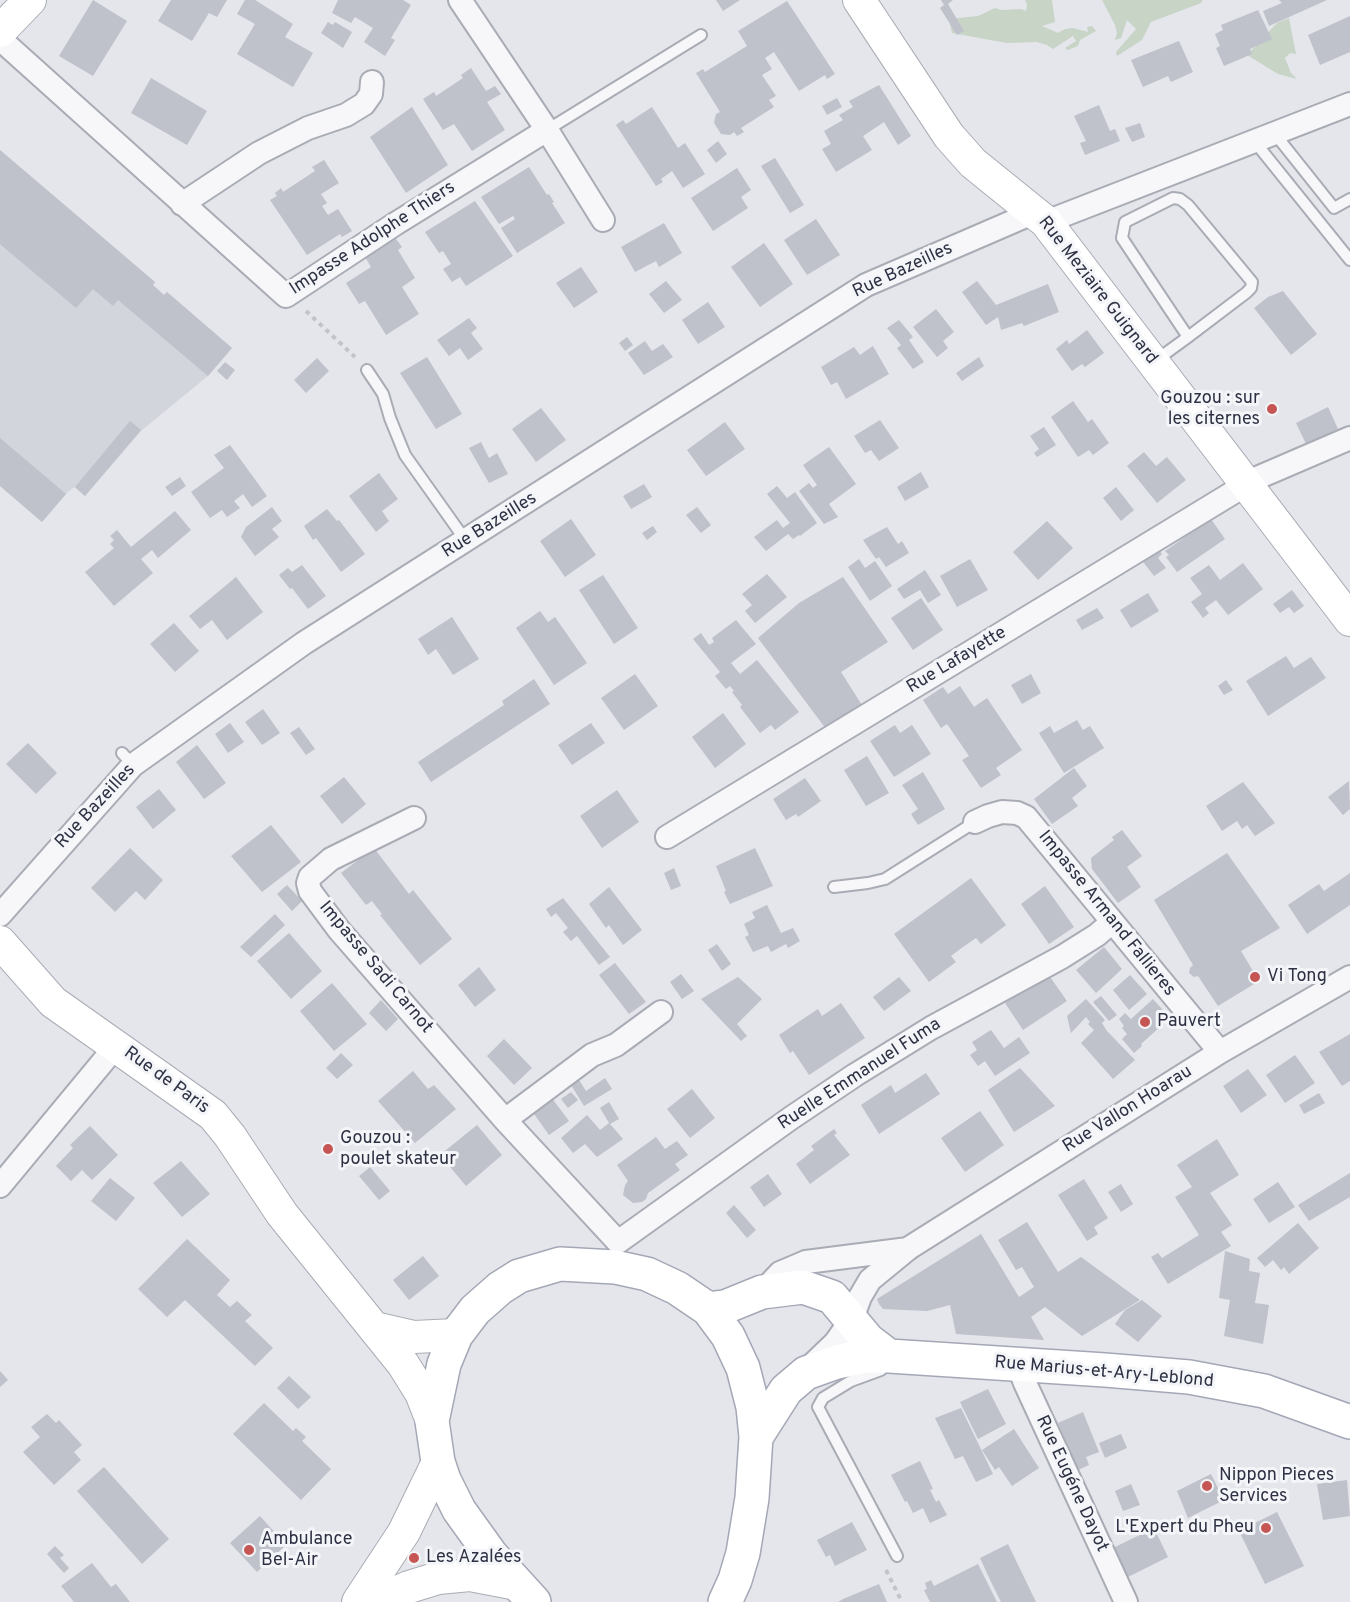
<!DOCTYPE html>
<meta charset="utf-8">
<style>
body{margin:0}
canvas{display:block;background:#e4e6eb}
</style>
<canvas width="1350" height="1602"></canvas>
<script>
const context = document.querySelector('canvas').getContext('2d');
context.lineJoin = 'round';
function fill(path, color) { context.fillStyle = color; context.fill(path, 'evenodd'); }
const toPath = rows => new Path2D(rows.map(r => 'M' + r).join(''));
function trace(path, color, width, dash) { context.strokeStyle = color; context.lineWidth = width; context.lineCap = dash ? 'butt' : 'round'; context.setLineDash(dash || []); context.stroke(path); }
function drawText(font, color, halo, rows, align = 'center') {
  context.font = font + ' Overpass,sans-serif'; context.lineWidth = 6; context.setLineDash([]); context.textBaseline = 'middle'; context.strokeStyle = halo; context.fillStyle = color; for (const [text, x, y, turn = 0] of rows) {
    context.save(); context.translate(x, y); context.rotate((+turn || 0) * Math.PI / 180); context.textAlign = isNaN(turn) ? turn : align; if (halo) context.strokeText(text, 0, 0); context.fillText(text, 0, 0); context.restore();
  }
}
const built = toPath([
 [0,150,155,282,153,286,164,295,167,292,232,348,208,376,142,430,85,496,74,487,66,494,42,522,0,486]
]);
const green = toPath([
 [1025,0,1052,0,1055,22,1042,26,1058,33,1065,29,1073,28,1088,32,1087,27,1092,26,1096,31,1080,40,1078,46,1068,50,1065,48,1076,41,1073,36,1053,49,1047,45,1037,42,1007,43,952,33,949,19,978,16,995,8,1002,10,1021,9,1026,11,1027,4],
 [1102,0,1203,0,1201,3,1151,22,1142,40,1117,56,1116,52,1136,29,1127,20,1121,38,1115,40,1117,33,1115,25],
 [1289,18,1296,54,1290,53,1285,58,1291,73,1297,79,1278,74,1247,55,1277,23]
]);
const building = toPath([
 [93,0,127,21,93,76,59,56],
 [171,0,227,0,217,17,209,13,192,41,158,21],
 [245,0,255,0,293,24,285,37,313,53,293,87,237,54,255,24,237,14],
 [338,0,403,0,411,5,391,38,395,40,385,56,364,42,373,28,355,17,351,23,332,13],
 [716,0,740,0,723,11],
 [941,0,953,0,948,4,964,31,957,35,940,8,944,5],
 [1279,0,1327,0,1269,26,1263,11,1282,3],
 [787,1,835,74,827,79,825,75,799,91,774,52,765,58,772,69,762,75,776,96,769,100,774,107,741,128,744,132,737,136,734,132,730,135,721,134,714,123,716,114,720,112,696,73,703,69,705,72,747,46,738,31],
 [1258,10,1272,39,1250,49,1252,54,1224,66,1216,48,1220,46,1215,34,1223,30,1221,25],
 [1350,16,1350,52,1320,65,1308,35],
 [328,22,333,25,335,22,352,32,343,48,321,33],
 [1179,41,1193,72,1171,82,1168,76,1143,87,1131,60],
 [471,68,486,91,495,86,501,94,487,102,505,130,472,151,454,124,443,130,423,99,434,92,436,96,463,78,461,75],
 [151,78,207,111,187,145,131,113],
 [879,85,911,136,898,145,884,122,863,136,872,150,836,172,822,149,831,144,824,131,843,120,839,115,853,107,849,101],
 [837,98,842,107,827,115,822,106],
 [1099,105,1110,131,1115,129,1120,141,1085,155,1080,143,1086,141,1074,116],
 [412,107,448,165,406,193,370,137],
 [652,107,678,148,685,143,705,174,683,188,672,171,661,179,663,182,656,186,616,125,623,120,626,124],
 [1140,123,1145,137,1132,142,1125,128],
 [718,141,727,154,716,163,707,150],
 [0,150,155,282,153,285,164,295,167,292,232,348,208,376,118,300,113,306,93,289,76,308,0,244],
 [775,158,804,205,790,213,761,166],
 [324,160,339,183,321,194,327,203,322,206,328,215,338,209,352,231,342,237,340,234,307,255,270,200,277,196,275,193,281,188,283,192,315,171,312,167],
 [529,167,547,195,549,194,554,202,552,203,565,223,517,253,501,228,515,219,513,216,499,224,481,197],
 [737,168,751,190,741,197,748,208,713,231,691,198],
 [475,201,513,256,466,286,460,277,452,282,443,269,451,264,443,251,439,253,425,232],
 [816,219,840,255,807,275,784,240],
 [664,223,682,253,659,267,656,261,635,272,621,247],
 [393,235,402,247,398,250,415,278,402,287,419,314,386,335,365,301,359,304,346,283,371,267,364,255],
 [764,243,793,284,760,307,731,267],
 [581,267,598,292,574,308,556,283],
 [666,281,682,300,664,313,649,294],
 [977,281,996,305,1048,284,1059,312,1024,326,1022,323,1001,330,998,317,986,325,962,292],
 [1283,291,1317,334,1291,355,1254,308,1268,297],
 [708,302,725,327,698,344,682,320],
 [936,309,954,332,943,341,948,348,937,357,913,327],
 [469,318,477,328,471,333,483,349,468,360,460,348,449,356,437,340],
 [899,320,913,337,909,340,924,362,913,369,897,348,901,345,887,328],
 [1087,330,1104,353,1085,367,1082,364,1072,371,1056,349,1067,340,1069,344],
 [627,337,633,345,625,351,619,343],
 [645,341,652,351,663,344,673,357,644,375,628,353],
 [873,346,889,374,846,399,837,382,831,385,821,367,854,347,860,355],
 [427,357,462,414,436,429,400,373],
 [979,357,984,366,962,381,956,373],
 [317,358,329,371,306,393,294,380],
 [225,362,235,370,227,380,217,371],
 [1073,401,1088,422,1092,419,1109,443,1093,455,1089,450,1078,457,1051,417],
 [1328,407,1338,429,1306,444,1296,423],
 [541,408,566,440,536,462,512,429],
 [880,420,899,448,879,461,871,450,865,453,854,436],
 [130,421,141,430,85,496,75,487],
 [725,422,745,449,706,476,687,450],
 [1044,427,1056,445,1037,457,1034,453,1039,449,1030,436],
 [0,438,66,494,42,522,0,486],
 [481,442,489,458,497,453,508,474,489,483,469,448],
 [230,445,267,496,252,507,243,494,234,501,240,508,227,517,222,510,210,518,191,492,224,468,214,455],
 [829,447,856,484,829,504,838,517,824,524,799,491,809,483,813,488,817,485,803,465],
 [1144,452,1156,466,1167,457,1186,480,1157,503,1127,466],
 [921,472,929,487,905,501,897,487],
 [379,473,398,499,382,511,389,521,376,532,349,496],
 [180,477,186,486,172,496,165,487],
 [644,484,652,497,631,509,623,496],
 [777,486,787,498,795,492,817,523,800,536,799,535,793,539,788,534,766,551,754,537,777,520,783,528,790,523,767,494],
 [1116,487,1134,510,1121,521,1103,498],
 [272,507,282,521,272,529,279,537,255,556,241,537,246,527],
 [697,507,711,525,701,533,686,515],
 [327,509,337,521,339,520,365,554,341,572,316,538,313,540,304,526],
 [175,511,191,530,158,558,152,550,141,559,153,573,114,606,85,572,114,548,110,544,114,540,110,536,117,530,131,547],
 [571,519,596,555,565,577,540,541],
 [1211,519,1225,539,1177,572,1166,557,1169,555,1165,551],
 [1047,521,1073,548,1038,580,1013,552],
 [653,526,657,532,647,540,642,533],
 [887,527,898,544,902,541,909,553,886,567,879,557,876,559,863,540],
 [1156,546,1162,554,1158,558,1166,568,1154,576,1140,558],
 [859,559,865,568,875,561,892,586,870,601,848,567],
 [970,559,988,590,957,607,940,576],
 [1243,563,1263,589,1228,615,1216,600,1205,608,1209,613,1203,618,1191,602,1202,594,1190,578,1209,565,1220,580],
 [302,565,326,596,308,609,292,588,290,589,279,575,288,568,292,572],
 [925,570,941,595,928,603,920,590,904,599,897,589],
 [767,574,787,597,755,623,745,611,752,605,742,594],
 [603,575,638,628,614,644,579,590],
 [236,577,263,612,227,640,212,620,200,629,189,616],
 [843,577,888,642,841,672,865,710,829,733,758,638,799,603],
 [1292,590,1304,606,1294,613,1289,607,1280,613,1273,604],
 [1148,593,1159,611,1131,628,1120,610],
 [921,598,943,630,913,650,891,618],
 [1097,608,1104,618,1082,630,1076,620],
 [540,611,548,622,555,617,587,663,554,685,516,628],
 [452,617,479,659,453,675,436,649,428,655,418,639],
 [736,620,756,644,731,663,740,674,757,660,799,712,775,730,771,725,760,733,740,707,742,705,732,692,734,691,730,686,726,689,715,676,720,672,693,639,701,633,709,645,714,642,712,638],
 [174,623,199,651,175,672,150,644],
 [1286,656,1294,668,1311,657,1326,678,1268,716,1246,681],
 [635,674,658,706,624,730,601,698],
 [1031,674,1041,693,1022,704,1011,685],
 [534,679,550,704,431,782,418,762,504,705,502,701],
 [1226,680,1233,690,1224,695,1218,686],
 [960,686,974,707,987,698,1022,750,996,768,1001,775,981,788,962,760,969,756,947,724,941,728,923,700,943,687,948,694],
 [263,709,280,733,262,745,245,722],
 [723,713,746,744,715,768,692,737],
 [1077,720,1083,730,1090,726,1104,748,1064,773,1039,733,1050,726,1054,733],
 [230,723,244,742,228,753,215,734],
 [591,723,605,743,572,765,558,745],
 [895,725,900,733,912,725,931,754,894,777,870,741],
 [299,727,315,749,306,755,290,733],
 [28,743,57,773,36,794,6,764],
 [197,745,226,783,204,799,176,762],
 [867,756,889,793,866,806,844,770],
 [1074,768,1087,786,1072,798,1078,806,1052,824,1034,799],
 [923,772,945,809,918,825,911,814,918,809,902,785],
 [344,777,366,804,342,824,320,796],
 [805,778,821,801,798,817,796,814,786,820,773,799],
 [1349,781,1350,809,1343,815,1328,797],
 [1243,782,1275,823,1255,836,1247,825,1242,829,1237,821,1222,831,1206,806],
 [159,789,176,810,153,829,136,807],
 [617,790,639,822,602,848,580,816],
 [271,825,301,862,262,892,231,856],
 [1122,830,1142,856,1127,867,1141,887,1118,903,1092,869,1091,858,1114,840,1112,837],
 [130,848,163,880,145,900,136,891,115,912,91,888],
 [374,848,409,894,413,890,452,939,420,965,380,915,382,914,372,901,366,905,341,873],
 [755,848,773,886,730,904,724,892,726,891,716,866],
 [1227,853,1280,928,1241,951,1259,981,1218,1006,1198,976,1194,977,1189,973,1190,968,1193,965,1154,900],
 [674,868,681,886,671,890,664,873],
 [1350,873,1350,905,1307,934,1288,905,1319,884,1324,891],
 [971,878,1006,925,981,944,976,938,963,947,951,956,956,962,929,982,894,934],
 [287,885,302,901,292,911,277,894],
 [1045,886,1074,927,1049,944,1021,904],
 [609,887,642,930,623,945,609,925,606,928,589,904],
 [563,898,610,957,599,965,577,936,571,941,563,932,568,928,556,913,551,917,546,909],
 [767,905,781,933,793,928,800,941,788,948,786,944,771,952,768,946,753,952,745,937,749,935,744,924,755,918,752,912],
 [275,914,285,925,251,957,240,947],
 [289,933,322,971,291,999,257,961],
 [717,944,731,964,722,971,708,950],
 [1104,947,1122,969,1096,993,1076,970],
 [615,963,646,1002,629,1014,599,975],
 [479,967,496,990,475,1007,458,985],
 [681,974,694,991,682,999,670,982],
 [1048,974,1067,1001,1023,1030,1005,1003],
 [1130,975,1147,994,1129,1010,1113,990],
 [738,977,762,999,737,1024,747,1036,741,1041,701,999],
 [899,977,911,991,884,1011,873,997],
 [332,983,367,1024,334,1051,300,1011],
 [1101,996,1117,1015,1109,1021,1093,1002],
 [1086,999,1105,1020,1102,1023,1107,1031,1135,1060,1113,1079,1081,1043,1094,1030,1088,1024,1090,1022,1086,1017,1071,1033,1067,1016],
 [1153,999,1170,1018,1141,1044,1142,1046,1134,1053,1122,1039,1127,1034,1122,1028,1124,1026,1119,1019,1125,1013,1131,1019],
 [381,1000,398,1019,386,1031,369,1013],
 [841,1003,865,1038,809,1075,793,1051,790,1053,779,1035,818,1009,822,1016],
 [991,1030,1004,1048,1019,1037,1030,1053,995,1076,985,1061,978,1066,970,1055,977,1050,972,1042],
 [1350,1034,1350,1081,1342,1086,1319,1052],
 [504,1039,532,1068,514,1085,487,1056],
 [341,1053,353,1065,337,1079,326,1068],
 [1295,1055,1315,1083,1285,1103,1266,1075],
 [1020,1068,1055,1106,1014,1132,988,1090],
 [1248,1069,1267,1095,1241,1113,1223,1086],
 [413,1071,428,1089,434,1085,456,1109,415,1143,378,1101],
 [926,1073,940,1094,879,1134,861,1105,891,1085,895,1093],
 [605,1078,612,1089,584,1106,571,1085,579,1080,586,1091],
 [692,1089,715,1118,690,1138,667,1109],
 [571,1092,578,1100,568,1108,561,1099],
 [1319,1093,1325,1103,1304,1114,1299,1105],
 [551,1097,569,1121,549,1135,532,1111],
 [609,1102,619,1119,610,1124,623,1139,597,1157,585,1144,573,1153,561,1138,587,1115,600,1130,609,1123,600,1108],
 [980,1111,1004,1145,965,1172,941,1138],
 [477,1125,502,1155,466,1186,440,1155],
 [90,1126,118,1155,92,1180,82,1170,71,1181,56,1166,73,1148,70,1145],
 [834,1129,837,1133,834,1135,850,1155,810,1184,796,1164,814,1150,811,1146],
 [656,1137,665,1149,677,1141,688,1155,675,1164,680,1170,648,1193,646,1199,642,1202,633,1203,623,1195,625,1185,628,1181,617,1165],
 [1217,1139,1239,1175,1210,1193,1232,1225,1221,1232,1231,1246,1168,1284,1151,1257,1158,1253,1162,1258,1199,1235,1175,1197,1192,1187,1177,1165],
 [181,1161,210,1194,182,1217,153,1183],
 [370,1167,390,1191,379,1200,359,1176],
 [1350,1173,1350,1197,1309,1221,1298,1205],
 [768,1174,782,1194,764,1207,750,1187],
 [110,1178,135,1198,116,1221,91,1201],
 [1084,1179,1108,1218,1094,1227,1098,1234,1087,1241,1058,1195],
 [1278,1182,1295,1207,1269,1223,1253,1199],
 [1121,1184,1133,1204,1121,1212,1108,1192],
 [734,1205,756,1230,747,1238,726,1213],
 [1027,1222,1058,1272,1081,1257,1140,1300,1082,1336,1045,1307,1031,1317,1044,1340,956,1334,950,1305,927,1311,883,1309,879,1304,877,1299,981,1234,1019,1297,1034,1287,1022,1267,1016,1270,998,1240],
 [1298,1223,1319,1248,1289,1274,1284,1267,1281,1270,1273,1260,1265,1267,1257,1258],
 [187,1239,230,1280,217,1295,230,1307,237,1301,252,1315,245,1321,273,1348,255,1366,185,1300,167,1317,138,1289],
 [1225,1251,1250,1259,1249,1271,1260,1273,1255,1303,1269,1305,1263,1344,1224,1336,1230,1300,1219,1298],
 [423,1256,439,1276,409,1300,393,1280],
 [1142,1300,1162,1316,1138,1342,1115,1324,1125,1310],
 [0,1371,8,1380,0,1387],
 [289,1376,311,1397,298,1409,277,1388],
 [988,1389,1006,1424,978,1439,960,1402],
 [264,1403,293,1431,296,1428,306,1437,302,1441,331,1469,301,1500,233,1434],
 [961,1408,993,1474,976,1482,963,1456,955,1459,935,1418],
 [1083,1412,1099,1452,1086,1457,1089,1465,1078,1470,1058,1423],
 [47,1414,56,1423,59,1420,82,1445,74,1452,81,1460,54,1485,23,1452,40,1437,31,1427],
 [1014,1429,1039,1468,1012,1486,999,1467,995,1470,982,1450],
 [1121,1434,1127,1448,1105,1458,1099,1443],
 [920,1461,933,1489,930,1490,936,1502,939,1500,947,1515,930,1523,923,1508,913,1513,907,1501,905,1502,891,1475],
 [104,1467,169,1539,142,1564,77,1491],
 [1211,1474,1224,1500,1188,1518,1177,1491],
 [1347,1480,1350,1516,1323,1520,1317,1484],
 [1131,1484,1140,1505,1123,1511,1115,1491],
 [1277,1512,1304,1566,1265,1584,1239,1531],
 [260,1516,286,1545,257,1572,230,1543],
 [852,1522,867,1550,835,1566,830,1555,826,1557,817,1540],
 [1154,1528,1168,1557,1126,1578,1113,1548],
 [1008,1544,1036,1602,1001,1602,992,1584,980,1558],
 [55,1546,64,1555,60,1558,69,1568,64,1573,47,1554],
 [92,1563,111,1587,116,1584,130,1602,74,1602,61,1586],
 [978,1564,997,1602,930,1602,924,1590,927,1589,925,1583,931,1580,934,1586],
 [879,1584,887,1602,838,1602,843,1599]
]);
const path = toPath([
 [306,311,355,357],
 [886,1570,902,1602]
]);
const lane = toPath([
 [547,130,701,35],
 [1275,134,1334,208,1350,199],
 [1255,142,1350,260],
 [1155,361,1188,337,1246,293,1251,288,1252,282,1188,205,1180,199,1173,198,1125,222,1122,238,1188,337],
 [367,370,383,394,390,418,405,455,466,541],
 [122,753,133,765],
 [834,887,868,883,885,879,975,822],
 [884,1364,881,1370,851,1381,823,1398,818,1407,897,1556]
]);
const street = toPath([
 [460,0,547,130,603,220],
 [0,39,286,296,395,224,547,130],
 [182,204,259,153,308,128,346,115,364,104,371,94,372,82],
 [1046,222,1350,104],
 [414,818,331,859,310,877,308,883,310,891,339,930,505,1120,618,1242],
 [975,822,988,816,1002,812,1017,813,1026,817,1220,1052],
 [667,837,1257,478,1350,438],
 [0,915,133,765,304,643,866,285,1035,212],
 [505,1120,592,1055,616,1045,661,1012],
 [0,1186,116,1046],
 [618,1242,791,1118,855,1075,931,1028,1062,957,1097,935,1112,922],
 [762,1292,780,1273,806,1262,908,1249],
 [1018,1365,1025,1383,1126,1602],
 [810,1367,835,1343,852,1319,860,1297,870,1280,909,1248,1220,1052,1350,977]
]);
const secondary = toPath([
 [859,0,949,136,973,163,1046,222,1350,620],
 [0,31,30,0],
 [0,942,53,1002,213,1115,230,1136,282,1214,403,1364,421,1393,432,1421],
 [375,1328,414,1337,456,1335],
 [358,1602,404,1532,438,1462],
 [375,1602,409,1587,438,1578,470,1575,517,1584]
]);
const primary = toPath([
 [708,1309,725,1307,762,1292,803,1287,832,1297,868,1340,889,1356],
 [756,1437,786,1390,806,1373,837,1362,865,1356,889,1356,1105,1370,1189,1377,1264,1391,1350,1422],
 [534,1602,492,1556,459,1510,444,1480,438,1462,432,1421,444,1364,456,1335,475,1310,500,1288,519,1276,560,1264,615,1267,647,1274,677,1288,708,1309,728,1336,743,1368,753,1407,756,1437,752,1498,743,1553,735,1580,725,1602]
]);
const markers = [
 [1272,409,6,"#c65654"],
 [1255,977,6,"#c65654"],
 [1145,1022,6,"#c65654"],
 [328,1149,6,"#c65654"],
 [1207,1486,6,"#c65654"],
 [1266,1528,6,"#c65654"],
 [249,1550,6,"#c65654"],
 [414,1558,6,"#c65654"]
];
const streetNames = [
 ["Impasse Adolphe Thiers",373,239,-33],
 ["Rue Bazeilles",903,271,-25],
 ["Rue Meziaire Guignard",1097,291,52],
 ["Rue Bazeilles",490,526,-32],
 ["Rue Lafayette",957,661,-31],
 ["Rue Bazeilles",96,807,-47],
 ["Impasse Armand Fallieres",1106,914,51],
 ["Impasse Sadi Carnot",375,968,50],
 ["Ruelle Emmanuel Fuma",860,1075,-33],
 ["Rue de Paris",166,1081,36],
 ["Rue Vallon Hoarau",1128,1110,-32],
 ["Rue Marius-et-Ary-Leblond",1104,1373,5],
 ["Rue Eugéne Dayot",1071,1484,65]
];
const poiNames = [
 ["Gouzou : sur",1260,399,"right"],
 ["les citernes",1260,420,"right"],
 ["Vi Tong",1267,977],
 ["Pauvert",1157,1022],
 ["Gouzou :",340,1139],
 ["poulet skateur",340,1160],
 ["Nippon Pieces",1219,1476],
 ["Services",1219,1497],
 ["L'Expert du Pheu",1254,1528,"right"],
 ["Ambulance",261,1540],
 ["Bel-Air",261,1561],
 ["Les Azalées",426,1558]
];
fill(built, '#d3d5dd');
fill(green, '#c7d4c6');
fill(building, '#bfc1cb');
trace(lane, '#a9acb5', 14);
trace(street, '#a9acb5', 26);
trace(secondary, '#a9acb5', 34);
trace(primary, '#a4a8b6', 36);
trace(path, '#c2c4ca', 4, [4.5, 4.5]);
trace(lane, '#f7f7fa', 10);
trace(street, '#f7f7fa', 22);
trace(secondary, '#fff', 32);
trace(primary, '#fff', 33);
for (const [x, y, r, color] of markers) { const dot = new Path2D(); dot.arc(x, y, r, 0, 2 * Math.PI); context.fillStyle = color; context.fill(dot); trace(dot, '#f4f5f8', 2); }
drawText('18px', '#2d3143', '#f4f5f8', streetNames);
drawText('18px', '#2d3143', '#f4f5f8', poiNames, 'left');
</script>
